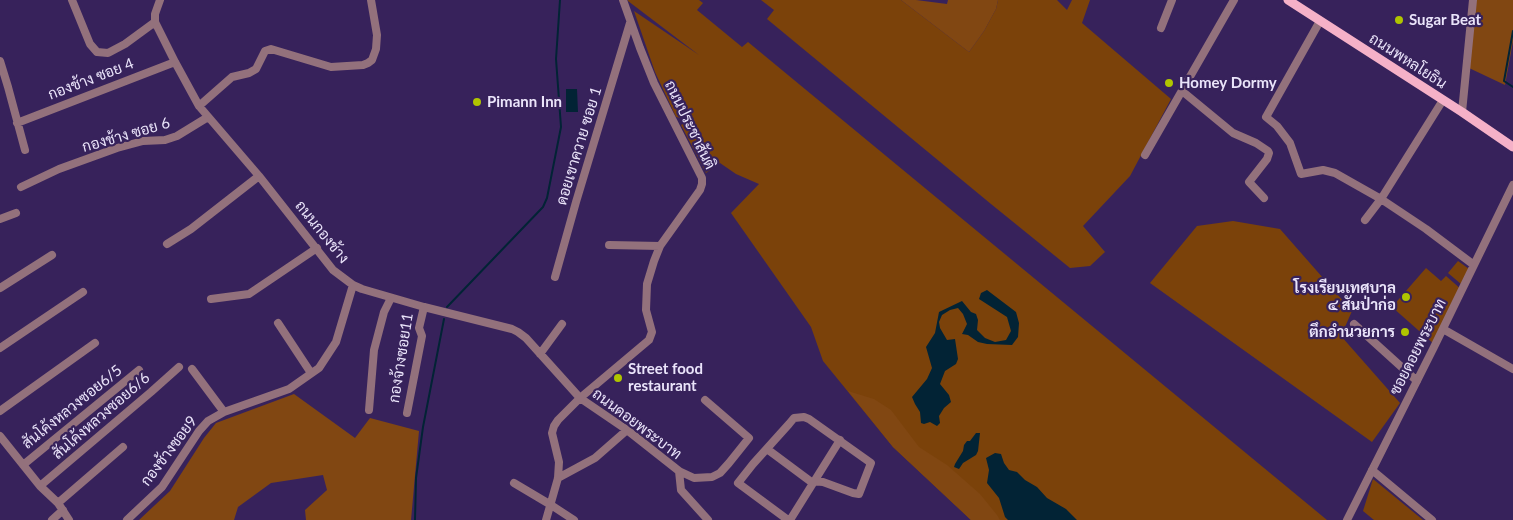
<!DOCTYPE html>
<meta charset="utf-8">
<style>
body{margin:0}
canvas{display:block;background:#37225b}
</style>
<canvas width="1513" height="520"></canvas>
<script>
const context = document.querySelector('canvas').getContext('2d');
context.lineJoin = 'round';
function fill(path, color) { context.fillStyle = color; context.fill(path, 'evenodd'); }
const toPath = rows => new Path2D(rows.map(r => 'M' + r).join(''));
function trace(path, color, width, dash) { context.strokeStyle = color; context.lineWidth = width; context.lineCap = dash ? 'butt' : 'round'; context.setLineDash(dash || []); context.stroke(path); }
function drawText(font, color, halo, rows, align = 'center') {
  context.font = font + ' Lato,Sarabun,sans-serif'; context.lineWidth = 4.5; context.setLineDash([]); context.textBaseline = 'middle'; context.strokeStyle = halo; context.fillStyle = color; for (const [text, x, y, turn = 0] of rows) {
    context.save(); context.translate(x, y); context.rotate((+turn || 0) * Math.PI / 180); context.textAlign = isNaN(turn) ? turn : align; if (halo) context.strokeText(text, 0, 0); context.fillText(text, 0, 0); context.restore();
  }
}
const green = toPath([
 [628,0,699,0,703,3,697,10,742,47,748,42,1327,520,971,520,893,447,823,361,811,327,731,213,759,184,736,174,720,163,706,173,681,125,691,120,676,117,655,72,634,11,699,55,628,1],
 [761,0,901,0,969,52,984,31,996,9,998,0,1057,0,1067,10,1072,0,1090,0,1082,23,1171,99,1130,176,1083,226,1105,252,1090,266,1070,268,991,204,767,19,774,10],
 [1233,221,1280,229,1352,311,1341,336,1400,403,1372,442,1150,283,1197,226],
 [1458,261,1469,269,1461,284,1448,273],
 [1426,268,1441,281,1446,276,1462,290,1435,345,1392,307],
 [1373,479,1423,520,1374,520,1363,511]
]);
const forest = toPath([
 [901,0,916,0,947,4,948,0,998,0,996,9,984,31,969,52],
 [1476,0,1513,0,1513,41,1505,85,1469,68],
 [848,391,874,399,891,410,919,447,947,465,980,494,997,515,1000,520,971,520,893,447],
 [294,394,355,438,370,418,419,431,411,520,306,520,305,510,327,490,323,475,271,483,238,507,234,520,139,520,170,491,204,438,216,423]
]);
const water = toPath([
 [566,89,577,89,578,112,566,112],
 [987,290,1016,312,1019,323,1018,337,1012,345,987,344,978,342,968,335,962,334,967,324,963,314,958,308,950,310,942,315,939,322,940,328,947,340,955,339,958,359,956,364,945,371,940,384,949,395,951,402,944,408,939,416,940,423,937,426,930,422,924,424,921,423,920,412,915,404,912,397,927,379,932,368,926,347,935,333,939,312,962,301,971,312,976,314,978,320,977,330,985,338,995,342,1006,340,1011,331,1007,317,979,299,981,293],
 [976,433,980,433,978,451,976,455,963,463,959,469,954,467,955,464,963,451,964,445,967,441,970,441],
 [995,453,1001,454,1004,463,1009,470,1017,472,1025,480,1037,487,1047,498,1066,509,1077,520,1008,520,1005,517,999,498,987,483,989,470,986,458]
]);
const stream = toPath([
 [1513,31,1504,81,1513,87],
 [447,307,543,207,547,198,561,127,556,59,560,0],
 [415,520,416,478,423,427,444,319]
]);
const minor = toPath([
 [72,0,90,44,97,52,108,53,125,44,155,22],
 [160,0,155,14,155,22,175,62,199,106,259,176,333,270,353,285,362,289,424,307,512,329,518,332,526,338,580,398,627,430,679,471,681,490,708,520],
 [1320,21,1266,117,1277,126,1290,143,1301,174,1323,170,1335,173,1381,199,1426,229,1474,265],
 [1161,28,1172,0],
 [0,61,8,87,25,150],
 [1182,91,1233,133,1256,143,1268,151,1269,153,1267,159,1249,182,1264,198],
 [199,106,232,77,249,73,256,69,265,51,271,49,331,67,363,65,368,63,372,60,376,49,377,35,371,0],
 [1462,112,1473,0],
 [17,123,175,62],
 [1145,155,1234,0],
 [21,187,59,169,117,148,143,141,165,140,177,136,208,117],
 [0,219,16,213],
 [1365,220,1381,199,1443,100],
 [167,244,191,229,259,176],
 [609,245,660,246],
 [555,277,576,202,630,23],
 [0,288,52,255],
 [211,299,249,294,317,248],
 [278,323,311,373],
 [1354,324,1417,381],
 [1443,329,1513,369],
 [0,348,83,292],
 [540,354,562,324],
 [192,369,224,412],
 [369,410,374,350,384,312,391,298],
 [0,411,95,343],
 [407,413,422,336,419,328,424,307],
 [0,436,40,486,58,503,69,520],
 [767,449,810,481,823,482,853,493,859,494,871,463,809,419,804,417,794,418,789,424,753,464,738,483,788,520],
 [23,465,139,370],
 [1372,470,1432,520],
 [679,471,694,478,712,477,720,473,729,463,749,438,705,400],
 [558,478,595,458,627,430],
 [514,483,551,505,574,520],
 [40,486,151,392,179,367],
 [58,503,123,447],
 [52,520,63,510],
 [127,520,162,487,199,431,208,421,224,412,289,389,319,368,336,342,353,285],
 [546,520,558,478,559,462,552,433,554,426,558,420,580,398,649,340,652,332,646,310,647,284,654,261,660,246,700,190,702,184,702,178,654,83,640,48,623,0],
 [790,520,840,440],
 [1347,520,1434,347,1513,185]
]);
const major = toPath([
 [1288,0,1462,112,1513,147]
]);
const markers = [
 [1399,20,5,"#b0c500"],
 [1169,83,5,"#b0c500"],
 [477,102,5,"#b0c500"],
 [1406,297,5,"#b0c500"],
 [1405,332,5,"#b0c500"],
 [618,378,5,"#b0c500"]
];
const poiNames = [
 ["Sugar Beat",1409,20],
 ["Homey Dormy",1179,83],
 ["Pimann Inn",487,102],
 ["โรงเรียนเทศบาล",1396,288,"right"],
 ["๔ สันป่าก่อ",1396,305,"right"],
 ["ตึกอำนวยการ",1395,332,"right"],
 ["Street food",628,369],
 ["restaurant",628,386]
];
const streetNames = [
 ["ถนนพหลโยธิน",1408,61,33],
 ["กองช้าง ซอย 4",91,79,-21],
 ["ถนนประชาสันติ",690,125,64],
 ["กองช้าง ซอย 6",126,135,-16],
 ["ดอยเขาควาย ซอย 1",579,146,-73],
 ["ถนนกองช้าง",322,232,51],
 ["ซอยดอยพระบาท",1418,347,-63],
 ["กองจ้างซอย11",401,358,-81],
 ["สันโค้งหลวงซอย6/5",72,407,-39],
 ["สันโค้งหลวงซอย6/6",101,416,-41],
 ["ถนนดอยพระบาท",637,424,37],
 ["กองช้างซอย9",169,451,-53]
];
fill(green, '#7b420a');
fill(forest, '#814712');
fill(water, '#022335');
trace(stream, '#022335', 2);
trace(minor, '#93717c', 8);
trace(major, '#f5b1c8', 9);
for (const [x, y, r, color] of markers) { const dot = new Path2D(); dot.arc(x, y, r, 0, 2 * Math.PI); context.fillStyle = color; context.fill(dot); trace(dot, '#37225b', 2); }
drawText('bold 15px', '#eae4fa', '#37225b', poiNames, 'left');
drawText('15px', '#eae4fa', '#37225b', streetNames);
</script>
